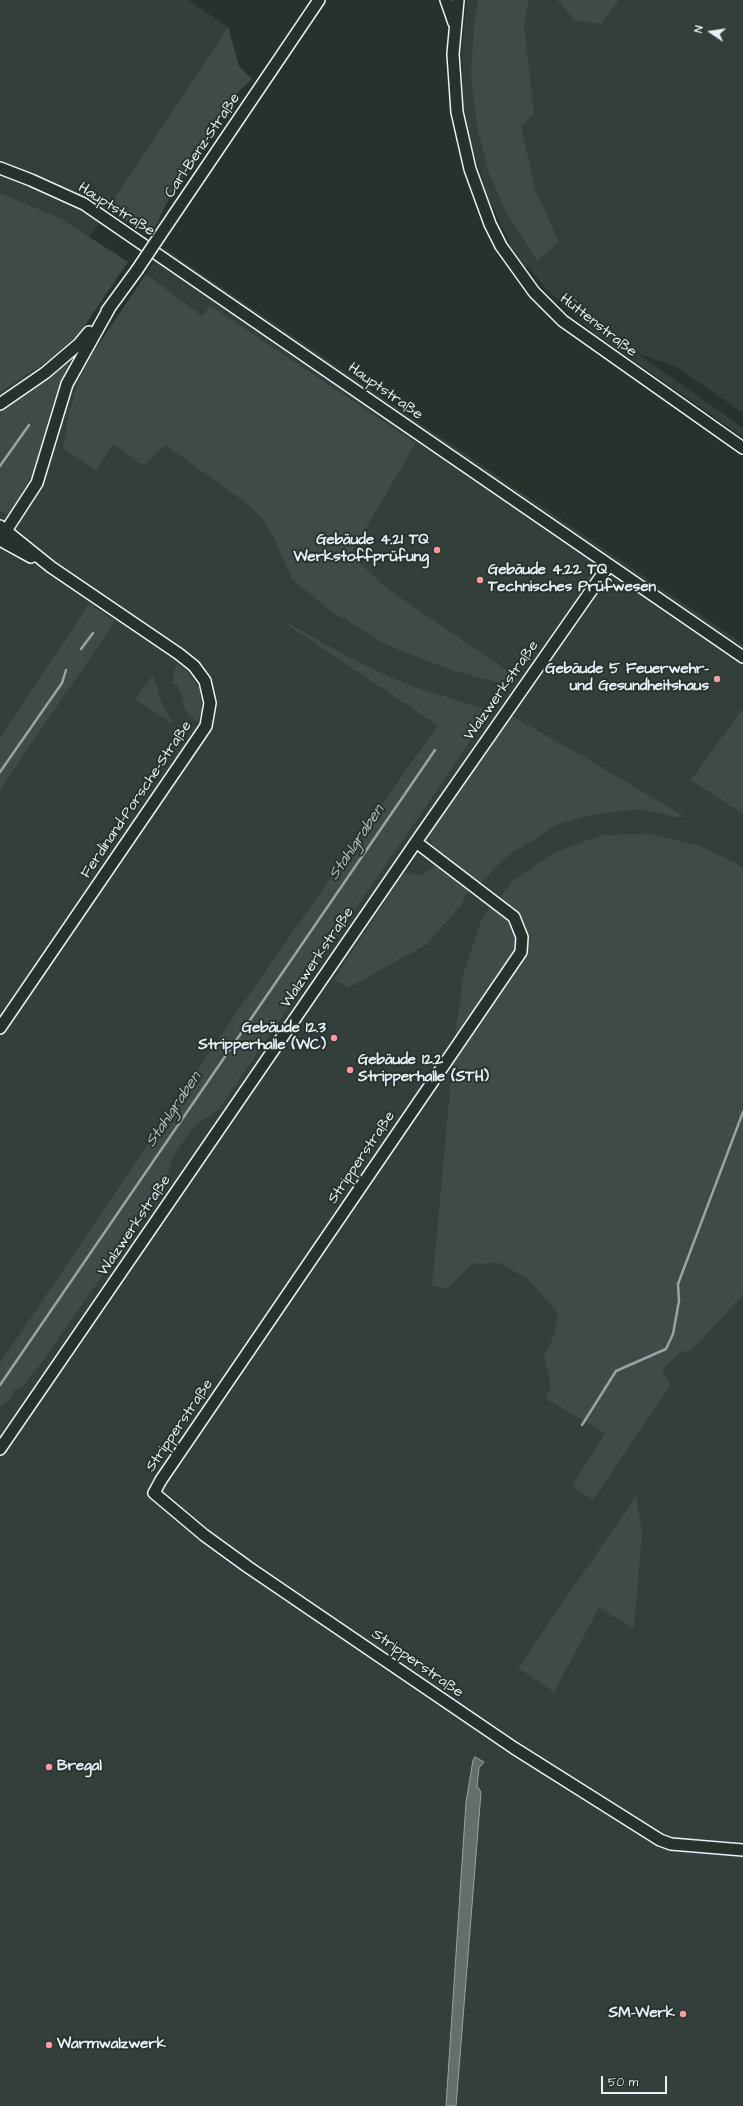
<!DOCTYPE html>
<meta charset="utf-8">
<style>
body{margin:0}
#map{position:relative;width:743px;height:2106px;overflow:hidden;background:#26332d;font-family:"Architects Daughter",sans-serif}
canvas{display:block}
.north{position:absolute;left:691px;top:12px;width:40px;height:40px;-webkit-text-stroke:3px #26332d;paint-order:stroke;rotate:283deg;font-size:11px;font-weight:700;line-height:16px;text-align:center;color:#e8f1f8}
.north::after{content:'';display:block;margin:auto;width:14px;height:18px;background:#e8f1f8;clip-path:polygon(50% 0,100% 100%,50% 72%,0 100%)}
.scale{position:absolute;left:601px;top:2076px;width:66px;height:18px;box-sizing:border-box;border:2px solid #e8f1f8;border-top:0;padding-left:5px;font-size:12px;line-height:14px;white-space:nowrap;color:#e8f1f8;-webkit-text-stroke:3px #26332d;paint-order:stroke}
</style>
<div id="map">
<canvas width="743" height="2106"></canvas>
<div class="north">N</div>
<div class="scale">50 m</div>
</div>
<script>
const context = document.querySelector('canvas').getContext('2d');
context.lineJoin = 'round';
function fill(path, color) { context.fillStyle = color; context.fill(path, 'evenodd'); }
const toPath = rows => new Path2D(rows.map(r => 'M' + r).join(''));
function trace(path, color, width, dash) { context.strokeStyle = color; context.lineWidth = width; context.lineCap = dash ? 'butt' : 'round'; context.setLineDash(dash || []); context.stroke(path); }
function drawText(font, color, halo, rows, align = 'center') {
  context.font = font + ' "Architects Daughter",sans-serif'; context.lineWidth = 4; context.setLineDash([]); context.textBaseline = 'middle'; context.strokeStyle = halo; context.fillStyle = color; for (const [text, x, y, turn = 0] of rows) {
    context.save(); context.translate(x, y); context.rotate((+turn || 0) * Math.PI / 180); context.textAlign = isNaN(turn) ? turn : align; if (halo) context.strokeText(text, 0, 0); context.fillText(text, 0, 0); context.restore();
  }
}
const built = toPath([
 [0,0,188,0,228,27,108,207,109,210,89,237,60,218,0,193],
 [467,0,743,0,743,413,677,367,637,353,743,428,743,437,593,332,547,290,529,268,524,266,512,248,488,197,471,142,463,104,462,46],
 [164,248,743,644,743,2106,0,2106,0,1406,11,1399,14,1390,22,1388,43,1361,103,1275,168,1176,173,1157,192,1129,208,1118,231,1092,491,711,412,686,382,673,349,657,288,622,290,627,437,724,238,1010,0,1363,0,392,48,361,60,350,87,365,70,408,113,444,165,445,247,504,263,520,276,542,514,675,384,586,351,554,416,443,210,305,202,316,146,274]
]);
const green = toPath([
 [478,0,529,0,524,25,534,113,521,126,535,189,559,242,537,261,506,212,489,173,477,127,471,75,474,26],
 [557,0,619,0,601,24,575,20],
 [228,27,239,66,252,79,237,93,166,204,157,224,149,235,109,210,108,207],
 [0,193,60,218,128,262,79,334,48,361,0,392],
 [146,274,202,316,210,305,416,443,351,554,384,586,514,675,507,685,454,671,389,646,328,609,292,579,276,542,263,520,247,504,165,445,144,466,113,444,96,470,63,448,70,408,81,375,92,354],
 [64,363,68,363,69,367,53,403,35,470,9,516,0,510,0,408],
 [89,604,115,621,0,790,0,738],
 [287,622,349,657,382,673,412,686,491,711,231,1092,219,1109,192,1129,173,1157,168,1176,103,1275,43,1361,22,1388,14,1390,11,1399,0,1406,0,1363,238,1010,437,725,290,627],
 [177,664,188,672,200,689,202,711,198,722,187,712,182,704,184,703,177,684,174,685,173,680,174,671],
 [153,675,159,691,157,693,173,724,135,699],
 [743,708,743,814,691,780],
 [510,715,586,758,684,816,680,818,640,809,590,815,556,825,505,858,480,884,435,850,429,837,434,824],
 [649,834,700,846,734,862,743,868,743,1295,692,1350,681,1352,662,1370,671,1385,593,1500,572,1486,605,1433,546,1399,551,1386,544,1357,556,1331,557,1312,528,1279,500,1263,471,1264,448,1288,432,1286,455,1036,464,972,482,918,514,880,555,852,603,835],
 [438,865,469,890,461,905,427,944,348,988,334,979,404,873,420,875],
 [636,1496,642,1533,634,1628,599,1608,554,1692,518,1668]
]);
const water = toPath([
 [475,1757,484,1762,479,1768,477,1786,481,1792,456,2106,446,2106,466,1802,473,1760,475,1757]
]);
const stream = toPath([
 [0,466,29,425],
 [81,649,93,633],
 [0,772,62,683,66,670],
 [0,1385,435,750],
 [582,1425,616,1371,666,1349,673,1334,679,1301,678,1284,743,1112]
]);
const minor = toPath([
 [446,0,454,23],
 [458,0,453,54,457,112,470,169,490,224,501,246,534,292,563,321,743,448],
 [0,168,31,180,84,204,743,657],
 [159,237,319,0],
 [107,311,137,270],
 [0,404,45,373,79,344,89,332],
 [0,526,51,567,179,654,194,666,205,681,210,703,206,726,200,735,0,1028],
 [0,540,37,483,67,384,110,307],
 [0,540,31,557],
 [416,842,514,917,522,937,521,952,161,1480,154,1493,204,1535,248,1567,514,1748,660,1840,671,1844,743,1850],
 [0,1449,416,842,609,565]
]);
const minorBridge = toPath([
 [137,270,159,237]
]);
const markers = [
 [437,550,4,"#ff9aa2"],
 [480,580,4,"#ff9aa2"],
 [717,679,4,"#ff9aa2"],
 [334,1038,4,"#ff9aa2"],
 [350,1070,4,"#ff9aa2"],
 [49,1767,4,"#ff9aa2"],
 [683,2014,4,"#ff9aa2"],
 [49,2045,4,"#ff9aa2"]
];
const streetNames = [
 ["Carl-Benz-Straße",203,146,-56],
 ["Hauptstraße",116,210,32],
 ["Hüttenstraße",598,326,38],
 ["Hauptstraße",385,392,35],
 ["Walzwerkstraße",502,691,-55],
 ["Ferdinand-Porsche-Straße",137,800,-56],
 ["Walzwerkstraße",318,958,-56],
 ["Stripperstraße",362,1158,-56],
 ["Walzwerkstraße",135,1226,-56],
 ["Stripperstraße",180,1426,-56],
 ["Stripperstraße",417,1664,35]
];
const poiNames = [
 ["Gebäude 4.21 TQ",429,541],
 ["Werkstoffprüfung",429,558],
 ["Gebäude 4.22 TQ",488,571,"left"],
 ["Technisches Prüfwesen",488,588,"left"],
 ["Gebäude 5 Feuerwehr-",709,670],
 ["und Gesundheitshaus",709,687],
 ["Gebäude 12.3",326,1029],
 ["Stripperhalle (WC)",326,1046],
 ["Gebäude 12.2",358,1061,"left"],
 ["Stripperhalle (STH)",358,1078,"left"],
 ["Bregal",57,1767,"left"],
 ["SM-Werk",675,2014],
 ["Warmwalzwerk",57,2045,"left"]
];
const waterNames = [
 ["Stahlgraben",357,843,-56],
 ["Stahlgraben",174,1110,-56]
];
fill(built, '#333f3a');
fill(green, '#3e4b47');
fill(water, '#636f6d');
trace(water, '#98a3a5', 1);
trace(stream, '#98a3a5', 2.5);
trace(minor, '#e8f1f8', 14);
trace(minor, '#26332d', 11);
trace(minorBridge, '#e8f1f8', 14, []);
trace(minorBridge, '#26332d', 11);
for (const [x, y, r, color] of markers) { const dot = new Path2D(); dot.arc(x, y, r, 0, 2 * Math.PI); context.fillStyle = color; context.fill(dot); trace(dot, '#26332d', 1.5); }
drawText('15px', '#e8f1f8', '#26332d', streetNames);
drawText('bold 15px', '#e8f1f8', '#26332d', poiNames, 'right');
drawText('italic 16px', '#b3bdc0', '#26332d', waterNames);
</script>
